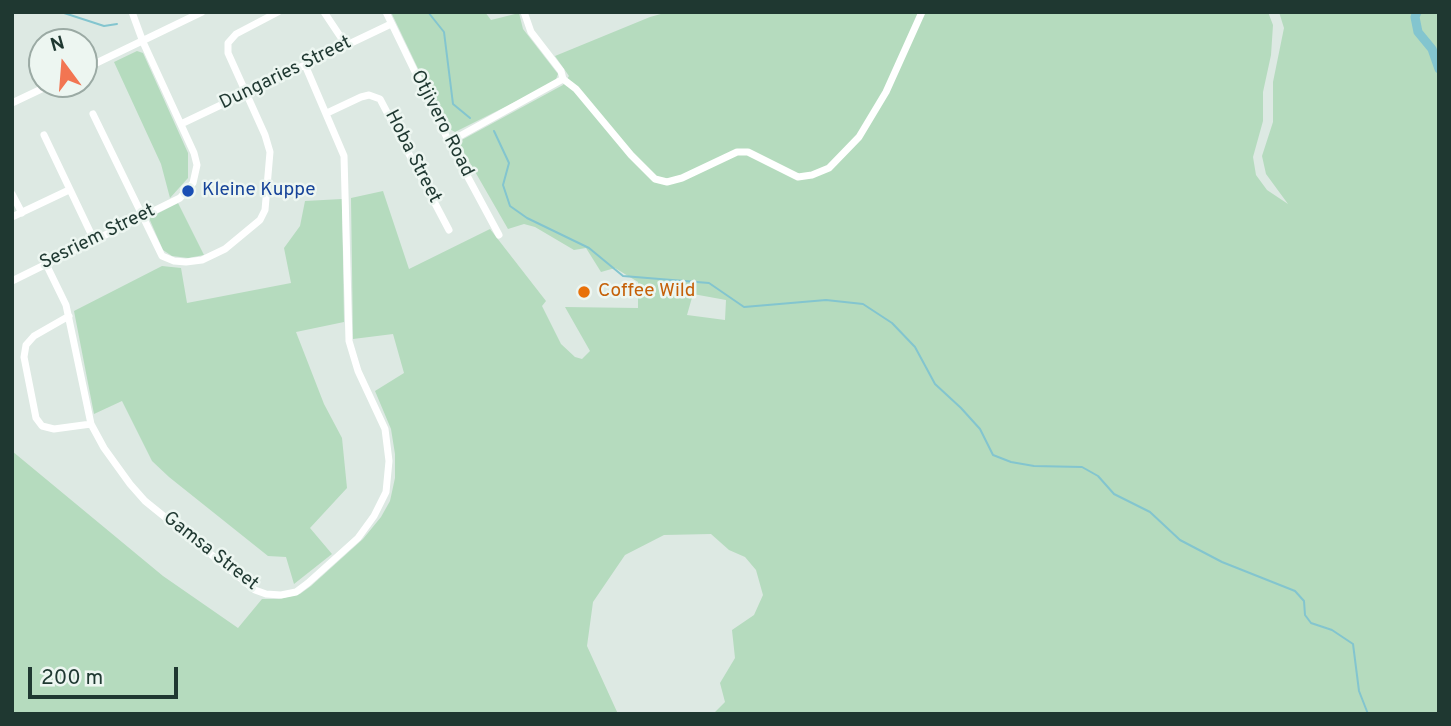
<!DOCTYPE html>
<style>
body{margin:0}
#map{position:relative;width:1451px;height:726px;overflow:hidden;background:#dde9e3;font-family:Overpass,sans-serif}
canvas{display:block}
.frame{position:absolute;inset:0;border:14px solid #1f3831;pointer-events:none}
.north{position:absolute;left:28px;top:28px;width:70px;height:70px;box-sizing:border-box;background:#edf6f1;border:2px solid #9baaa4;border-radius:50%;rotate:344deg;font-size:19px;font-weight:700;line-height:28px;text-align:center;color:#1f3831}
.north::after{content:'';display:block;margin:auto;width:24px;height:32px;background:#f27552;clip-path:polygon(50% 0,100% 100%,50% 72%,0 100%)}
.scale{position:absolute;left:28px;top:667px;width:150px;height:32px;box-sizing:border-box;border:4px solid #1f3831;border-top:0;padding-left:9px;font-size:21px;line-height:24px;white-space:nowrap;color:#1f3831;-webkit-text-stroke:5px #edf6f1;paint-order:stroke}
</style>
<div id="map">
<canvas width="1451" height="726"></canvas>
<div class="frame"></div>
<div class="north">N</div>
<div class="scale">200 m</div>
</div>
<script>
const context = document.querySelector('canvas').getContext('2d');
context.lineJoin = 'round';
function fill(path, color) { context.fillStyle = color; context.fill(path, 'evenodd'); }
const toPath = rows => new Path2D(rows.map(r => 'M' + r).join(''));
function trace(path, color, width, dash) { context.strokeStyle = color; context.lineWidth = width; context.lineCap = dash ? 'butt' : 'round'; context.setLineDash(dash || []); context.stroke(path); }
function drawText(font, color, halo, rows, align = 'center') {
  context.font = font + ' Overpass,sans-serif'; context.lineWidth = 5; context.setLineDash([]); context.textBaseline = 'middle'; context.strokeStyle = halo; context.fillStyle = color; for (const [text, x, y, turn = 0] of rows) {
    context.save(); context.translate(x, y); context.rotate((+turn || 0) * Math.PI / 180); context.textAlign = isNaN(turn) ? turn : align; if (halo) context.strokeText(text, 0, 0); context.fillText(text, 0, 0); context.restore();
  }
}
const green = toPath([
 [391,12,485,12,491,20,519,13,523,29,558,74,555,82,455,132,446,127],
 [668,12,1268,12,1273,25,1271,55,1263,92,1263,121,1253,157,1256,175,1267,190,1288,204,1266,174,1262,156,1273,122,1273,82,1284,28,1279,12,1439,12,1439,714,713,714,725,702,720,683,735,658,732,630,754,615,763,595,756,570,745,557,729,550,711,534,664,535,625,555,593,602,587,646,618,714,12,714,12,451,163,576,238,628,262,599,279,599,300,594,311,586,363,539,381,517,390,501,395,478,395,454,391,429,375,391,404,373,393,334,353,339,351,198,383,191,409,269,490,229,546,301,542,306,561,344,575,357,582,359,590,351,565,307,638,308,638,282,615,268,601,272,586,248,574,250,535,227,524,224,508,229,458,142,563,85,569,76,555,56,650,17],
 [693,294,726,300,725,320,687,315],
 [137,51,143,53,188,153,188,178,170,198,161,164,114,62],
 [342,199,344,322,296,332,324,404,342,438,347,488,310,528,332,554,294,584,286,557,268,556,169,477,152,461,122,401,94,414,74,311,162,266,181,268,187,303,291,283,284,248,300,226,305,201],
 [178,203,204,255,188,258,172,256,163,250,149,218]
]);
const stream = toPath([
 [61,12,104,26,117,24],
 [428,12,444,32,453,104,470,118],
 [138,13,140,12],
 [494,131,509,163,503,185,510,206,527,218,589,248,623,276,709,283,744,307,826,300,863,304,892,323,915,347,935,384,961,408,980,429,993,455,1011,462,1034,466,1082,467,1098,476,1114,494,1150,512,1180,540,1222,562,1295,591,1304,601,1305,615,1311,623,1332,630,1353,644,1359,691,1368,714]
]);
const river = toPath([
 [1417,12,1415,17,1418,32,1432,49,1439,69]
]);
const minor = toPath([
 [324,12,346,45],
 [386,12,449,142,499,235],
 [84,69,202,12],
 [563,79,576,89,631,155,655,179,667,182,682,178,737,152,748,152,798,177,812,175,829,168,859,137,886,92,922,12],
 [12,103,52,84],
 [327,113,361,97,369,95,380,99,449,230],
 [93,114,162,256,174,261,186,262,202,260,225,249,260,220,265,210,270,152,265,135,228,53,228,43,236,34,278,12],
 [181,124,391,24],
 [44,135,94,240],
 [449,142,563,79,561,71,531,32,524,12],
 [12,194,22,213],
 [12,217,69,190],
 [46,264,66,305,91,424,104,448,130,484,145,501,255,590,266,594,281,595,296,592,308,583,358,538,374,516,386,492,389,461,385,429,358,371,349,341,344,156,305,65],
 [12,281,180,198,193,183,197,165,194,153,143,42,132,12],
 [69,316,34,336,26,345,24,357,36,418,42,426,54,429,91,424]
]);
const markers = [
 [188,191,7,"#1a4fb4"],
 [584,292,7,"#e8710a"]
];
const streetNames = [
 ["Dungaries Street",286,74,-26],
 ["Otjivero Road",441,124,63],
 ["Hoba Street",412,157,63],
 ["Sesriem Street",98,238,-26],
 ["Gamsa Street",210,552,38]
];
const transitNames = [
 ["Kleine Kuppe",202,191]
];
const foodNames = [
 ["Coffee Wild",598,292]
];
fill(green, '#b5dbbe');
trace(stream, '#83c5cf', 2);
trace(river, '#83c5cf', 9);
trace(minor, '#fff', 7);
for (const [x, y, r, color] of markers) { const dot = new Path2D(); dot.arc(x, y, r, 0, 2 * Math.PI); context.fillStyle = color; context.fill(dot); trace(dot, '#edf6f1', 2.5); }
drawText('19px', '#1f3831', '#edf6f1', streetNames);
drawText('19px', '#164399', '#edf6f1', transitNames, 'left');
drawText('19px', '#c56008', '#edf6f1', foodNames, 'left');
</script>
